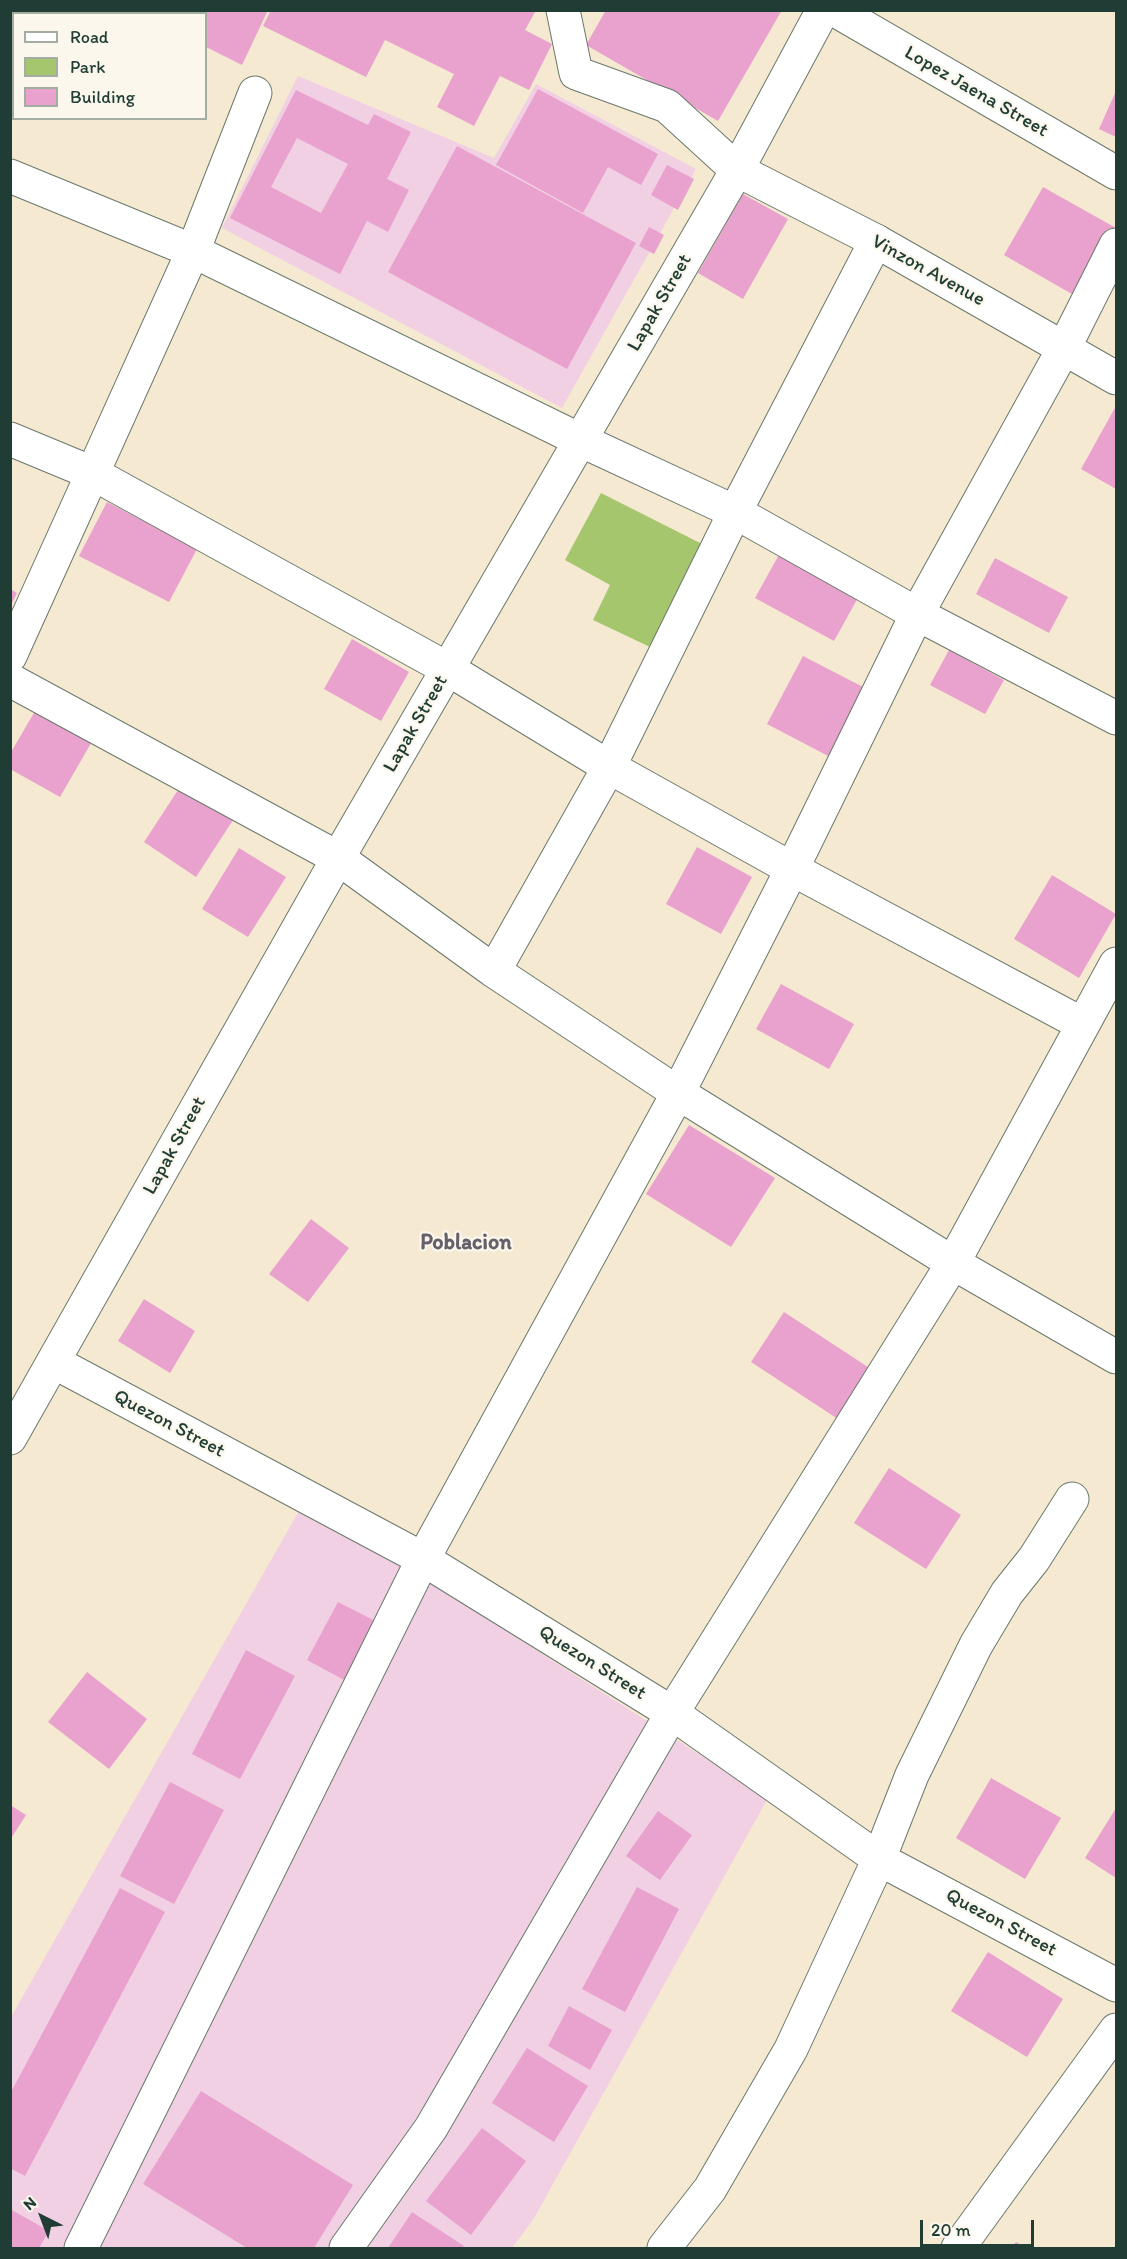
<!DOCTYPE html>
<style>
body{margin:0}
#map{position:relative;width:1127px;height:2259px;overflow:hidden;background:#f6e9d2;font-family:Itim,sans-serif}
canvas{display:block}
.frame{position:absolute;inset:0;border:12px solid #1f3d34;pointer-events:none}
.legend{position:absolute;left:12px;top:12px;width:195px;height:108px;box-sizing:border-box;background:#fbf7ec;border:2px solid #a3ada2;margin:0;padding:8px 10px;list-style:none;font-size:18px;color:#1f3d34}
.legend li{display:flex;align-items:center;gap:12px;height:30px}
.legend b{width:30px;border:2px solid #a3ada2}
.north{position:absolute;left:12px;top:2187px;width:60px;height:60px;-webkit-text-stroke:4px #fbf7ec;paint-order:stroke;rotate:318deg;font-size:16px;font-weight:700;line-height:24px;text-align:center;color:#1f3d34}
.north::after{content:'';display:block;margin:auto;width:21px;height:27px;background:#1f3d34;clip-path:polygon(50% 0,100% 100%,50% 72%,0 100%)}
.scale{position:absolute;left:920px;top:2220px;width:114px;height:27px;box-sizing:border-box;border:3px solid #1f3d34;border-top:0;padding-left:8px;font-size:18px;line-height:21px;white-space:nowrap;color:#1f3d34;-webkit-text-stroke:4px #fbf7ec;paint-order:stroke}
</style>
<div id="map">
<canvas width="1127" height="2259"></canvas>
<div class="frame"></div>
<ul class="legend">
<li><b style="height:8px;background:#fff"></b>Road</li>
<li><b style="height:16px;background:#a6c66e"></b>Park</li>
<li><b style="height:16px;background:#e9a1cd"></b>Building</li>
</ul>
<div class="north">N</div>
<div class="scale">20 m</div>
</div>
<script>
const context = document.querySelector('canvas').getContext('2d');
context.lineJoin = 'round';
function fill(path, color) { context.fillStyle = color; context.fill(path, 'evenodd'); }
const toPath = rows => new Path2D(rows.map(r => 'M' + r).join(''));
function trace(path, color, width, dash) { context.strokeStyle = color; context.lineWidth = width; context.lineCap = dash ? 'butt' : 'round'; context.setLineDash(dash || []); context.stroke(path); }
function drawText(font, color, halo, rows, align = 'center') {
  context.font = font + ' Itim,sans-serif'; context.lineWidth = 4.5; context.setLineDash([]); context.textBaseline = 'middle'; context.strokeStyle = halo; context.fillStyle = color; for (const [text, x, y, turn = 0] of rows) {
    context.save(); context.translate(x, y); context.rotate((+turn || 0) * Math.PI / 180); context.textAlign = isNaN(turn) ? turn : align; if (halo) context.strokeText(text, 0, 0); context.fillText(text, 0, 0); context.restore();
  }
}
const built = toPath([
 [298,76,494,158,536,84,696,169,562,408,222,228],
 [304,1502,768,1798,533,2220,512,2248,11,2248,11,2017]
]);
const green = toPath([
 [601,493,704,545,650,647,593,620,610,585,565,560]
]);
const building = toPath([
 [128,10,268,10,242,65,206,47,206,14,134,14],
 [271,10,533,10,535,12,525,30,552,44,529,90,500,76,474,126,437,107,454,74,385,40,366,77,263,26],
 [606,10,782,10,718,121,586,45],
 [538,89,658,154,641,185,608,167,583,213,496,165],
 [296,90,368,125,374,114,411,132,387,179,409,190,388,232,367,221,340,274,230,218],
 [297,138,348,164,321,213,271,187],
 [1116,91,1116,137,1099,129],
 [457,146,636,243,567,369,388,272],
 [667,165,694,179,678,210,651,195],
 [1043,187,1116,228,1077,297,1004,255],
 [743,194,788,219,743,299,698,273],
 [649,227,664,235,654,254,639,246],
 [1116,406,1116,489,1081,469],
 [107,502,197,549,169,602,79,556],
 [781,551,860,594,834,641,755,598],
 [995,558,1068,597,1049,633,976,594],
 [10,589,17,593,10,607],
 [352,639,409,672,381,721,324,689],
 [949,650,1004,680,985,714,930,685],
 [803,656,867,689,832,758,767,724],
 [42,699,98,731,60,797,10,769,10,754],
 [182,784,235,817,196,877,144,842],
 [697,847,752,877,721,934,666,904],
 [239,848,286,877,248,937,202,909],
 [1052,875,1116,914,1079,978,1014,939],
 [781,984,854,1024,829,1069,756,1029],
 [689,1125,775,1178,731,1247,646,1194],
 [311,1219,349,1248,308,1302,269,1274],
 [144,1299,195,1331,170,1373,118,1341],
 [784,1312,874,1371,841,1421,751,1362],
 [889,1468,961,1515,926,1569,854,1523],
 [338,1602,379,1623,348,1682,307,1660],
 [246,1650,295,1676,240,1779,192,1754],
 [87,1672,147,1719,109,1769,48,1722],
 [991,1778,1061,1818,1025,1879,956,1838],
 [170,1782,224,1810,174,1904,120,1876],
 [10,1805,26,1815,10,1840],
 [1116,1808,1116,1878,1085,1858],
 [658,1811,692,1835,660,1880,626,1856],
 [637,1887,679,1909,625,2012,582,1989],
 [120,1888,165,1912,25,2176,10,2168,10,2094],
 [988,1952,1063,1999,1027,2057,951,2011],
 [569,2006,612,2030,590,2070,548,2046],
 [527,2048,588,2086,554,2142,492,2103],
 [201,2091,353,2185,314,2248,247,2248,143,2184],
 [482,2128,526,2161,471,2235,426,2201],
 [10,2209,49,2231,39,2248,10,2248],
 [412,2212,464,2246,462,2248,388,2248],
 [1016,2242,1027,2248,1011,2248]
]);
const minor = toPath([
 [563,10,576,73,667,106,737,170,823,10],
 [835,10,1116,173],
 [10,176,193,251,580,440,735,512,917,614,1116,718],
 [10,439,92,473,448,669,609,767,792,869,1082,1024],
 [10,656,193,251,255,93],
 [10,680,338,858,494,971,678,1093,953,1263,1116,1357],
 [494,971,609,767,735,512,876,241],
 [54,1362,423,1559,672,1713,879,1859,1116,1985],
 [81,2248,423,1559,678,1093,792,869,917,614,1064,348,1116,245],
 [346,2248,431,2128,672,1713,953,1263,1116,964],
 [664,2248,710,2189,791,2049,879,1859,912,1775,976,1645,1007,1593,1034,1559,1072,1499],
 [958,2248,1116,2030]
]);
const major = toPath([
 [10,1438,338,858,737,170,876,241,1116,378]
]);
const streetNames = [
 ["Lopez Jaena Street",976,92,30],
 ["Vinzon Avenue",928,271,29],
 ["Lapak Street",660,303,-60],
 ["Lapak Street",416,724,-60],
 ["Lapak Street",175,1146,-61],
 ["Quezon Street",169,1424,28],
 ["Quezon Street",592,1663,32],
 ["Quezon Street",1001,1923,28]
];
const quarterNames = [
 ["Poblacion",466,1243]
];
fill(built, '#f1d0e3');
fill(green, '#a6c66e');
fill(building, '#e9a1cd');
trace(minor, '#6a796b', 35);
trace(major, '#6a796b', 35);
trace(minor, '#fff', 33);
trace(major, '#fff', 33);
drawText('20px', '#1f3d34', '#fbf7ec', streetNames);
drawText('bold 22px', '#66606a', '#fbf7ec', quarterNames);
</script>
